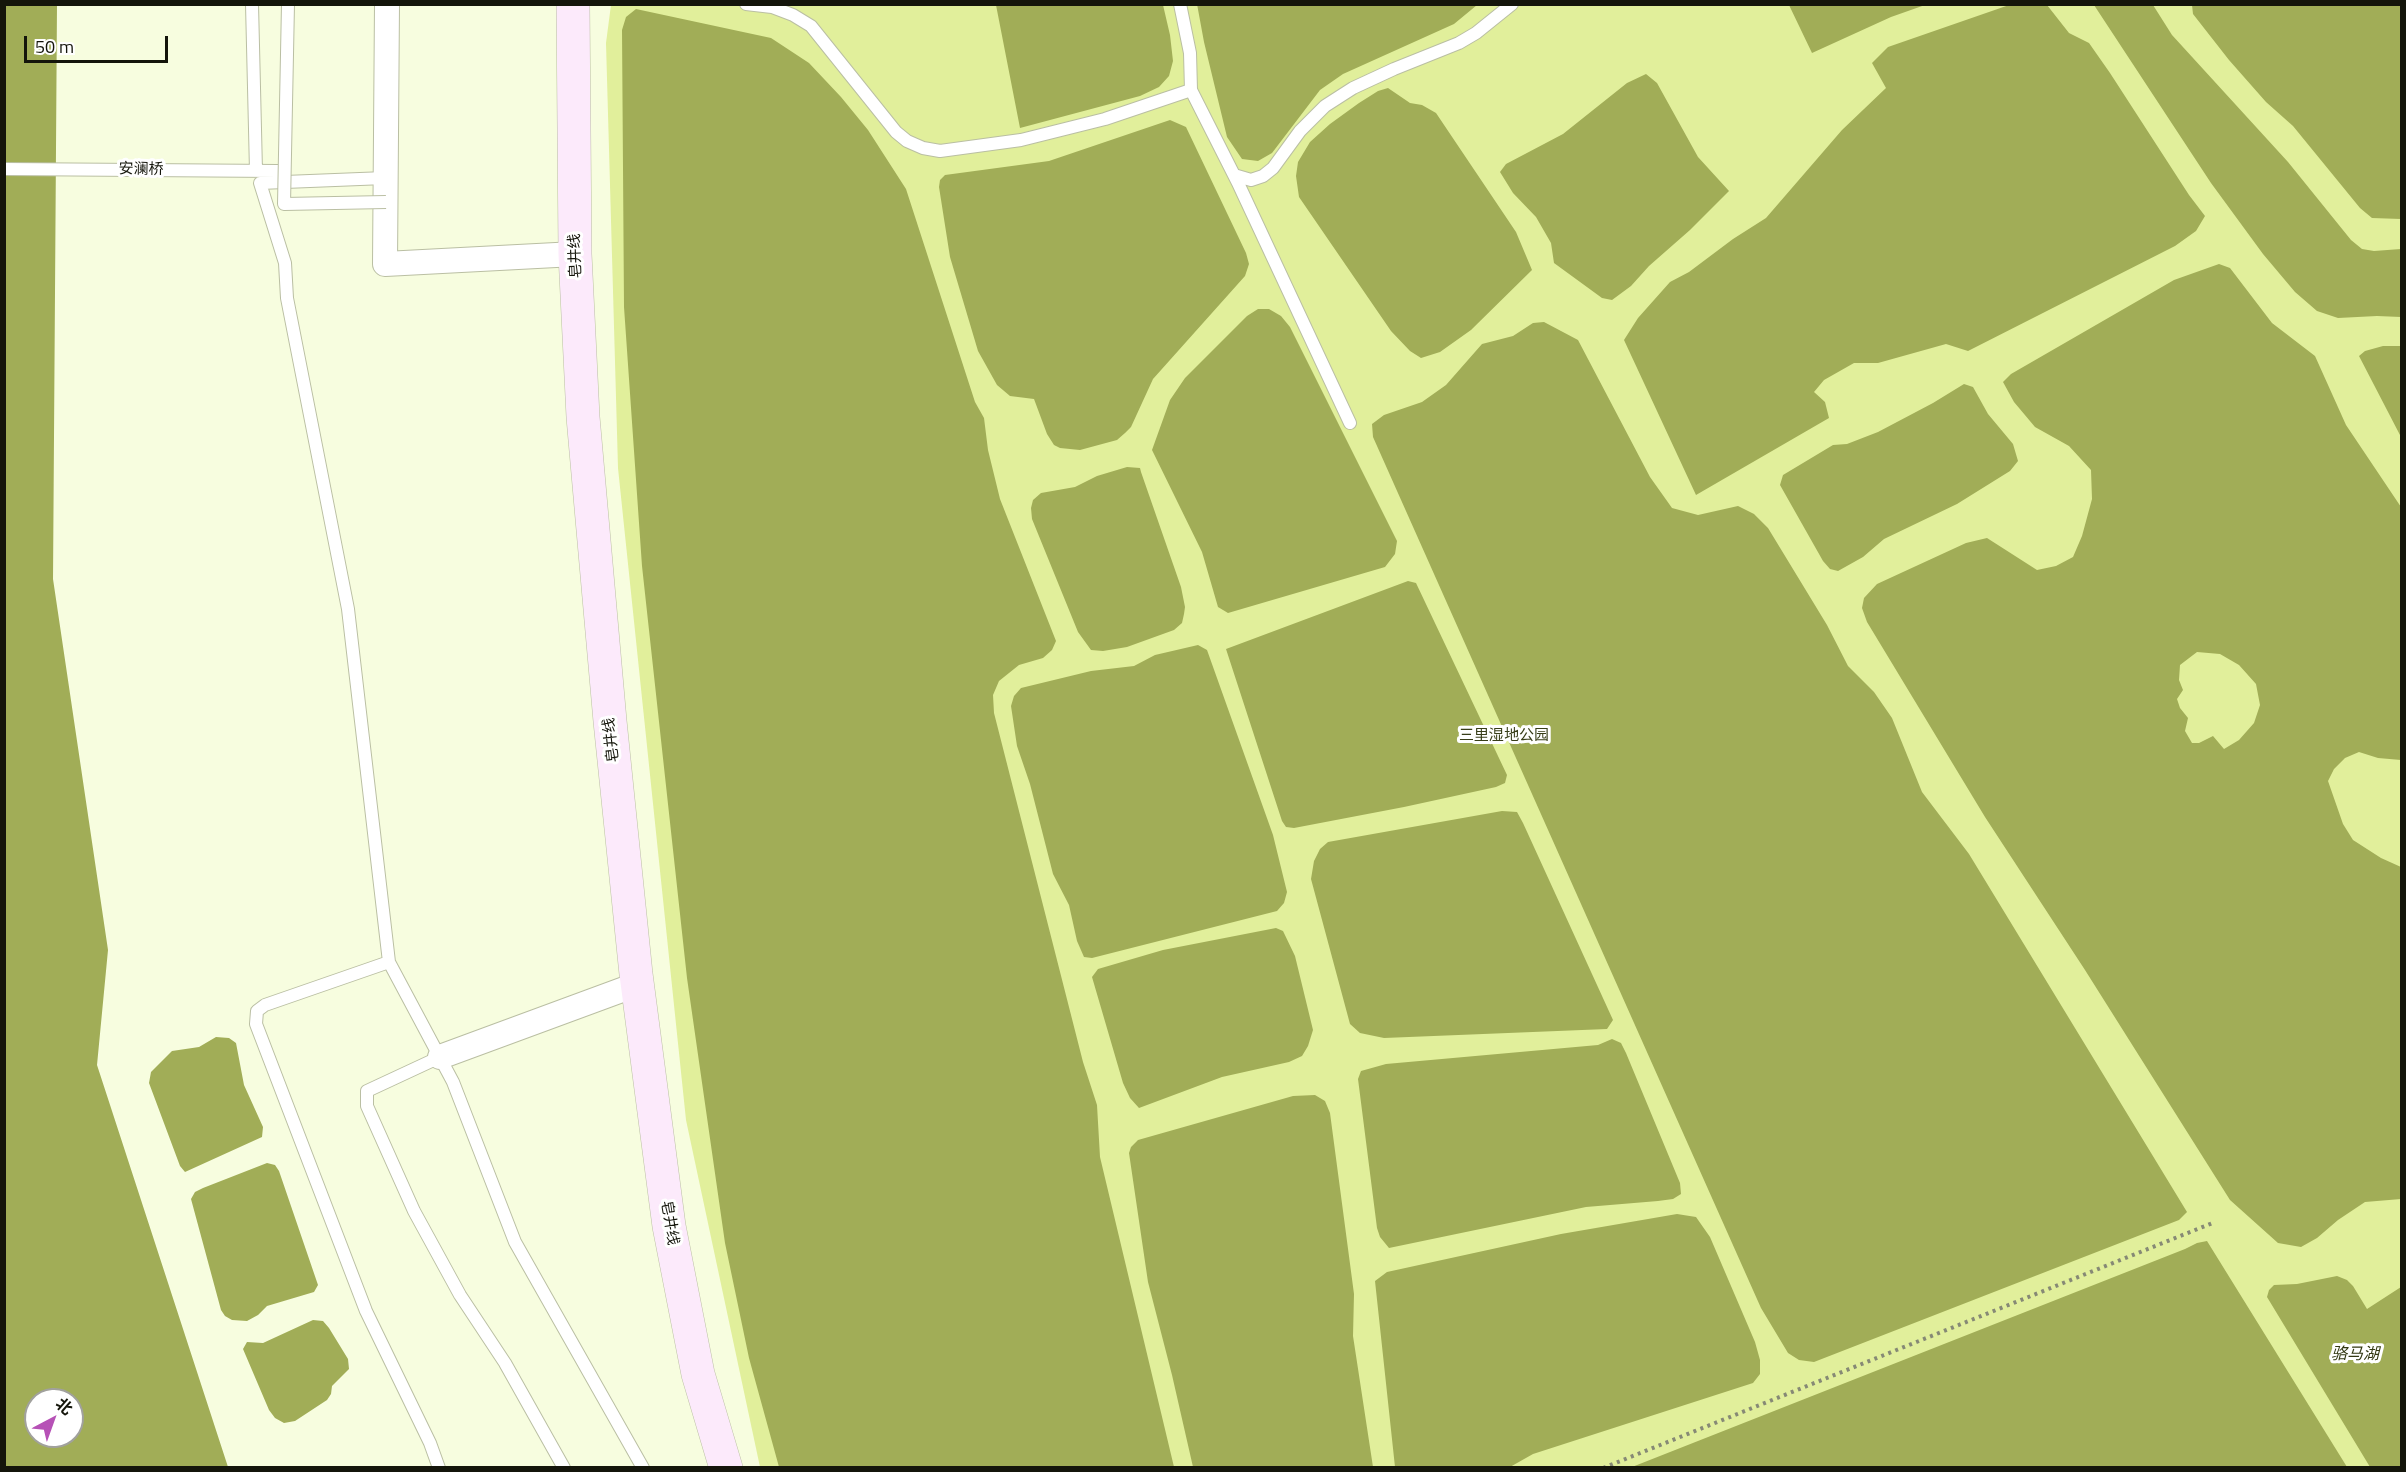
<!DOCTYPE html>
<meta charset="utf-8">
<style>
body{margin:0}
#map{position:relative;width:2406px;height:1472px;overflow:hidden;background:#f7fddf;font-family:"Titillium Web","Noto Sans SC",sans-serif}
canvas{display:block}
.frame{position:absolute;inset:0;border:6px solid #14150b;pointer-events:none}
.north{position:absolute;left:24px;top:1388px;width:60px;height:60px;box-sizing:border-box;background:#fff;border:2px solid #a1a19d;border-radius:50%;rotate:41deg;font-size:16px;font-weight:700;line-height:24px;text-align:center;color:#14150b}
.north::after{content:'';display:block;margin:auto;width:21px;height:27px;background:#b651b6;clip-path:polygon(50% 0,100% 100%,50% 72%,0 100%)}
.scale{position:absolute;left:24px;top:36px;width:144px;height:27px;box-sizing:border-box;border:3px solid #14150b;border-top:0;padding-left:8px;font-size:18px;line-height:21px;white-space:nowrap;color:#14150b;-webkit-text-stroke:4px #fff;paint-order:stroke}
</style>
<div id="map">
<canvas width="2406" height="1472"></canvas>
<div class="frame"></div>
<div class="north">北</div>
<div class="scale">50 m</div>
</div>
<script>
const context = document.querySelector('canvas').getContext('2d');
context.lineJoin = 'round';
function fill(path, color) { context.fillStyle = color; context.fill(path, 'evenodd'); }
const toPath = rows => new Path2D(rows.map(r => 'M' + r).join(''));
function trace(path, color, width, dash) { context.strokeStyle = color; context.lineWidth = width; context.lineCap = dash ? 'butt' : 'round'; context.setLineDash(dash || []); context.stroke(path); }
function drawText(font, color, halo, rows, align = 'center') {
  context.font = font + ' "Titillium Web","Noto Sans SC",sans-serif'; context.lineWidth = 6; context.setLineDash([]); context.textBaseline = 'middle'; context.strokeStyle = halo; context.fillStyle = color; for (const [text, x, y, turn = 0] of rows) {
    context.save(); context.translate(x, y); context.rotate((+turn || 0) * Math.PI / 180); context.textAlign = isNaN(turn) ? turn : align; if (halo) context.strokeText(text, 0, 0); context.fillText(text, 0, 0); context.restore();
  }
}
const green = toPath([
 [611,5,2401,5,2401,1467,760,1467,686,1120,618,468,606,43]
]);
const water = toPath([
 [57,4,53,579,108,950,97,1065,228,1467,5,1468,4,5],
 [36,1400,72,1400,72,1436,36,1436],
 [1197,4,1477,4,1477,5,1454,24,1343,74,1320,90,1272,153,1258,161,1242,159,1227,137,1204,42],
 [2012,4,2047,5,2069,33,2089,43,2110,73,2189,195,2205,216,2196,231,2175,246,1968,351,1946,344,1878,363,1854,363,1824,380,1814,392,1825,402,1829,418,1696,495,1624,340,1638,318,1670,282,1689,272,1733,239,1766,218,1842,130,1886,88,1872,63,1888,47],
 [996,5,1163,5,1170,35,1173,61,1169,76,1159,87,1140,96,1020,128],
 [1789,5,1789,4,1925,5,1891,17,1812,53],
 [2094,5,2153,5,2172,35,2288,162,2351,240,2362,249,2374,251,2401,249,2401,317,2377,316,2338,318,2317,311,2295,292,2263,254,2211,183],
 [2192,5,2401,5,2401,219,2372,218,2360,208,2293,126,2266,102,2229,60,2193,14],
 [636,9,771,38,809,63,841,97,868,130,906,189,975,402,984,418,988,450,1000,499,1056,641,1052,650,1043,658,1019,665,999,681,993,695,994,713,1083,1062,1097,1105,1100,1157,1174,1467,779,1467,749,1358,725,1243,687,978,642,566,624,307,622,30,626,17],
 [1646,74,1657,83,1698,157,1729,191,1690,230,1649,266,1631,286,1612,300,1602,298,1554,263,1551,243,1536,217,1513,193,1500,172,1506,164,1563,134,1627,83],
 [1388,88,1410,103,1422,105,1436,113,1516,232,1532,270,1471,330,1440,352,1421,358,1410,351,1391,331,1299,197,1296,176,1298,162,1310,142,1330,124,1359,103,1378,91],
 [1170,120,1186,127,1246,253,1249,264,1245,276,1153,379,1131,427,1125,433,1117,440,1080,450,1060,448,1054,445,1047,434,1034,399,1010,396,997,385,978,351,950,257,939,187,940,180,945,175,1049,161],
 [2219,264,2230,268,2272,323,2315,356,2346,425,2401,507,2401,760,2378,758,2359,752,2345,758,2334,769,2328,781,2343,824,2353,840,2381,858,2401,867,2401,1199,2365,1202,2338,1220,2317,1238,2301,1247,2278,1243,2230,1200,2085,970,1985,817,1867,622,1862,608,1864,598,1877,584,1966,543,1987,538,2037,570,2056,566,2073,557,2082,536,2092,499,2091,470,2069,446,2035,427,2014,402,2003,382,2011,374,2174,280],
 [2197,652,2220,654,2239,665,2256,684,2260,705,2254,723,2239,740,2224,749,2213,736,2199,743,2192,743,2185,731,2188,718,2180,708,2177,699,2183,690,2179,680,2180,665],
 [1258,309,1269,309,1281,316,1290,327,1397,541,1395,554,1385,567,1228,613,1218,607,1202,552,1152,450,1170,400,1185,378,1247,316],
 [1544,322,1578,340,1650,477,1672,508,1698,515,1738,506,1754,514,1768,528,1827,625,1848,666,1874,692,1892,718,1922,792,1969,854,2187,1212,2179,1220,1814,1362,1799,1360,1788,1353,1761,1308,1373,437,1372,424,1384,415,1422,402,1446,385,1482,344,1513,336,1533,323],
 [2383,346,2401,346,2401,437,2359,356,2365,351],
 [1964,384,1973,387,1988,414,2013,444,2018,461,2010,471,1957,504,1884,539,1863,557,1838,571,1830,569,1823,561,1780,485,1783,475,1833,445,1847,444,1878,432,1933,403],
 [1127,467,1140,468,1141,472,1181,587,1185,607,1184,614,1182,623,1174,630,1127,647,1103,651,1091,650,1078,632,1032,519,1031,508,1033,500,1041,493,1075,487,1097,476],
 [1408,581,1416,583,1507,775,1505,783,1496,787,1404,807,1294,828,1286,827,1282,821,1226,649],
 [1198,645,1207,650,1273,835,1287,892,1284,903,1277,911,1092,958,1084,957,1077,941,1069,905,1053,874,1030,784,1017,746,1011,706,1014,696,1021,688,1091,671,1134,666,1155,655],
 [1502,811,1517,812,1523,823,1613,1020,1607,1029,1384,1038,1360,1033,1350,1024,1311,879,1314,861,1320,849,1328,842],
 [1276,928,1283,931,1295,956,1313,1030,1308,1046,1302,1056,1289,1062,1222,1077,1139,1108,1130,1098,1123,1083,1092,977,1098,969,1163,950],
 [216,1037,229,1038,236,1043,244,1085,263,1127,262,1137,185,1172,180,1166,149,1083,151,1072,172,1051,199,1047],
 [1612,1039,1621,1043,1626,1053,1680,1183,1681,1194,1673,1199,1658,1201,1586,1207,1389,1248,1380,1237,1377,1228,1358,1079,1361,1071,1386,1064,1598,1045],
 [1315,1095,1325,1101,1330,1113,1354,1294,1353,1336,1373,1467,1193,1467,1172,1375,1148,1282,1129,1153,1131,1147,1138,1140,1293,1096],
 [267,1163,275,1165,279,1171,318,1285,314,1292,267,1306,258,1315,247,1321,232,1320,225,1316,221,1310,191,1199,195,1192,203,1188],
 [1677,1214,1696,1217,1710,1237,1755,1342,1760,1360,1760,1374,1753,1383,1533,1454,1510,1467,1395,1467,1375,1281,1387,1272,1561,1234],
 [2207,1241,2347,1467,1632,1467,2185,1249,2197,1243],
 [2337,1276,2347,1280,2353,1286,2367,1309,2401,1287,2401,1467,2370,1467,2267,1297,2269,1290,2274,1285,2297,1284],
 [313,1320,323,1321,329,1328,348,1359,349,1369,332,1386,331,1394,327,1400,295,1421,284,1423,275,1418,269,1410,243,1349,247,1342,263,1343]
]);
const path = toPath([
 [1603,1468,2215,1222]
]);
const lane = toPath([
 [252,4,256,171],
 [746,4,772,7,793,15,811,26,896,132,907,141,923,148,940,151,1021,140,1105,119,1191,90],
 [1180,4,1190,53,1191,90,1238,183,1350,423],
 [4,169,278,171],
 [1234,175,1251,180,1263,176,1273,168,1300,131,1325,106,1353,88,1394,69,1459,43,1476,33,1512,4],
 [385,178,260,183,285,263,287,298,348,609,389,962,453,1082,515,1242,643,1468],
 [389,962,265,1005,257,1011,256,1024,366,1311,430,1443,439,1468],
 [440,1057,367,1091,367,1106,414,1211,460,1295,505,1363,564,1468]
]);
const street = toPath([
 [387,4,385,264,575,254],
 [440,1057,638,984]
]);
const secondary = toPath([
 [573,4,575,254,583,417,610,721,636,974,669,1226,698,1374,726,1468]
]);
const laneBridge = toPath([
 [288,4,284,204,386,202]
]);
const streetNames = [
 ["安澜桥",141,170,1],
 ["皂井线",576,256,-92],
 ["皂井线",612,740,-96],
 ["皂井线",669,1223,81]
];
const parkNames = [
 ["三里湿地公园",1504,736]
];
const waterNames = [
 ["骆马湖",2355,1355]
];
fill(green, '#e1ef9b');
fill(water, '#a1ad57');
trace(lane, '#babfa3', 14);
trace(street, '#babfa3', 26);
trace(secondary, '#babfa3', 34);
trace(path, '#868975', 4, [3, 4.5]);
trace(lane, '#fff', 12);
trace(street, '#fff', 24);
trace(secondary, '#fceafb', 33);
trace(laneBridge, '#babfa3', 14, []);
trace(laneBridge, '#fff', 12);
drawText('15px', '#14150b', '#fff', streetNames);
drawText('15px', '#383e19', '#fff', parkNames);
drawText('italic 16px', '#323712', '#fff', waterNames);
</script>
